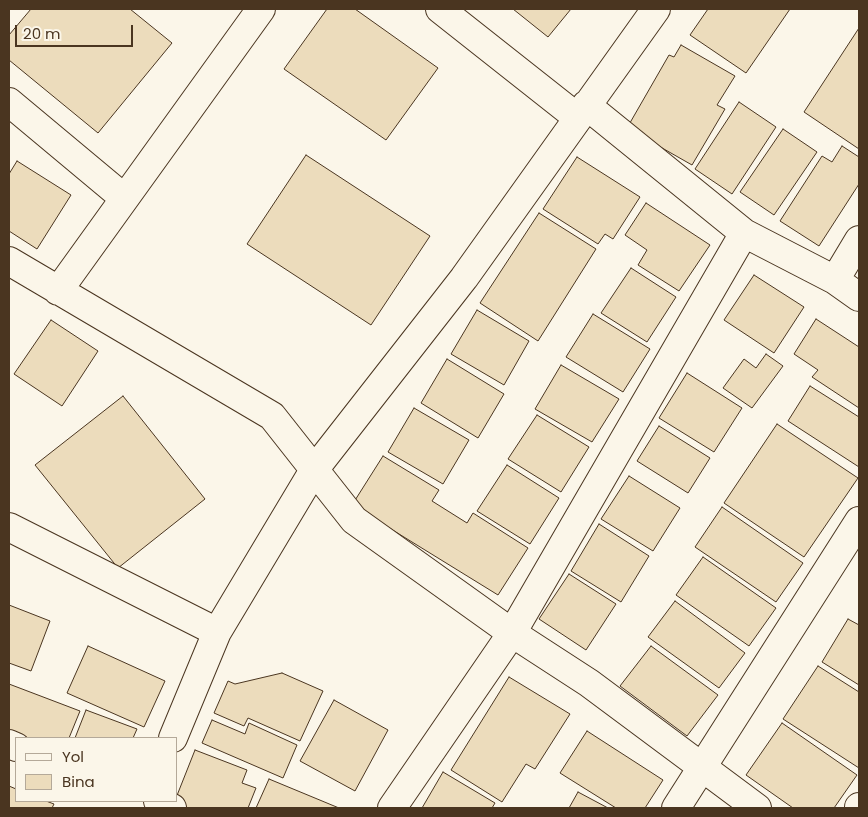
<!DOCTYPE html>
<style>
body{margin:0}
#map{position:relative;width:868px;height:817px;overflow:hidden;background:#fbf6e9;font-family:Poppins,sans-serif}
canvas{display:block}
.frame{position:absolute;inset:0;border:10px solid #4a3520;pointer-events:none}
.legend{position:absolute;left:15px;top:737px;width:162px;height:65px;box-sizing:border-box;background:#fbf6e9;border:1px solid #b4a999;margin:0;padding:6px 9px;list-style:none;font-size:15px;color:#4a3520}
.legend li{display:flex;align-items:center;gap:10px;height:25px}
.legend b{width:25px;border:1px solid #b4a999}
.scale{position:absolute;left:15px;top:25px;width:118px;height:22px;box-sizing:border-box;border:2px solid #4a3520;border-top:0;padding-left:6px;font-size:15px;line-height:18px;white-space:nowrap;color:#4a3520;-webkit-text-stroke:4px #fbf6e9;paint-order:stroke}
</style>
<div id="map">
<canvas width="868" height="817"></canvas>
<div class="frame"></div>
<ul class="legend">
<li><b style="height:6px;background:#fbf6e9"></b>Yol</li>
<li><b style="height:14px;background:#ecdcbc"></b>Bina</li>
</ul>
<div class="scale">20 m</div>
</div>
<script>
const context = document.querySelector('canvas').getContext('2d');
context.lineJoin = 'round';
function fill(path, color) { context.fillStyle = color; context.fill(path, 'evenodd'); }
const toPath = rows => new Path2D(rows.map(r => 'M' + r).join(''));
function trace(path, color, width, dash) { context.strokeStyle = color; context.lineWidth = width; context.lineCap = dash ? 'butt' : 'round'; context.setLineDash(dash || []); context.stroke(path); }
const building = toPath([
 [31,9,130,9,172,43,98,133,9,60,9,35,31,9],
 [327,9,355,9,438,68,386,140,284,69,327,9],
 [513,9,571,9,548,37,513,9],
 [708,9,790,9,746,73,690,35,708,9],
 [859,28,859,149,804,112,859,28],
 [681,45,735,76,717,105,725,109,692,165,627,128,669,55,674,57,681,45],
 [739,102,776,127,732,194,695,169,739,102],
 [783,129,817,152,774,215,740,192,783,129],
 [842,146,859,157,859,184,819,246,780,221,822,156,832,162,842,146],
 [306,155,430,236,371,325,247,244,306,155],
 [577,157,640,197,613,239,605,234,598,244,543,209,577,157],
 [17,161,71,195,37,249,9,231,9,174,17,161],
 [646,203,710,245,679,291,638,265,647,250,625,235,646,203],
 [539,213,596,249,538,341,480,303,539,213],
 [631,268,676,297,647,342,601,313,631,268],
 [754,275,804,307,774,353,724,320,754,275],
 [477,310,529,341,504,385,451,354,477,310],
 [593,314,650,349,623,392,566,357,593,314],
 [816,319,859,347,859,408,812,377,818,370,794,354,816,319],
 [51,320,98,351,62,406,14,374,51,320],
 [766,354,783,366,752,408,723,388,744,359,756,368,766,354],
 [447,359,504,394,478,438,421,403,447,359],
 [561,365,619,399,592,442,535,409,561,365],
 [687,373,742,408,714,452,659,418,687,373],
 [810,386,859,417,859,467,788,421,810,386],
 [123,396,205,499,118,568,35,465,123,396],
 [414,408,469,440,443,484,388,452,414,408],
 [537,415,589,447,561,492,508,459,537,415],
 [777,424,858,478,804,557,724,503,777,424],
 [659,426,710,458,688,493,637,461,659,426],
 [383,456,439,490,432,501,467,523,473,513,528,548,498,595,352,505,383,456],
 [507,465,559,498,530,544,477,511,507,465],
 [629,476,680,508,653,551,601,519,629,476],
 [722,507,803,563,776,602,695,547,722,507],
 [599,524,649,556,621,602,571,571,599,524],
 [703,557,776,608,749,646,676,595,703,557],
 [569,574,616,604,586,650,539,619,569,574],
 [675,601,745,653,719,688,648,637,675,601],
 [9,605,50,621,31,671,9,663,9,605],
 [848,619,859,625,859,685,822,662,848,619],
 [88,646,165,681,144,727,67,693,88,646],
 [651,646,718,695,687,736,620,686,651,646],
 [818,666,859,692,859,768,783,719,818,666],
 [282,673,323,691,300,741,248,718,244,726,214,713,228,681,235,684,282,673],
 [509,677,570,714,535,769,526,764,502,802,451,770,509,677],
 [9,684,80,711,69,738,16,738,9,740,9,684],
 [334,700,388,730,355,791,300,761,334,700],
 [86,710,137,729,133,738,75,738,86,710],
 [212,720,245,734,249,723,297,745,283,778,202,743,212,720],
 [782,723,857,775,834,808,793,808,746,775,782,723],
 [587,731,663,780,645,808,616,808,560,773,587,731],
 [195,750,247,770,242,783,256,788,248,808,188,808,174,803,195,750],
 [443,772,495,803,492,808,422,808,443,772],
 [269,779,339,808,256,808,269,779],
 [9,786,16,789,16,801,46,801,54,804,52,808,9,808,9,786],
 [578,792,608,808,569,808,578,792]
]);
const minor = toPath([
 [440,9,578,118],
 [9,102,124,198],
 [586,105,744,233,835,280,859,297],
 [9,261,272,416,354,520,512,633,589,683,757,808],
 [835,280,859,240],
 [58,291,261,9],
 [9,527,217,632,314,470,464,278,656,9],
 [173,738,217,632],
 [9,744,16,747],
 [158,801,172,808],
 [392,808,512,633,744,233],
 [676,808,859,521],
 [859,808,859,807]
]);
fill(building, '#ecdcbc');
trace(building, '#4a3520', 1);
trace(minor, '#4a3520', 30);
trace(minor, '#fbf6e9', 28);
</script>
